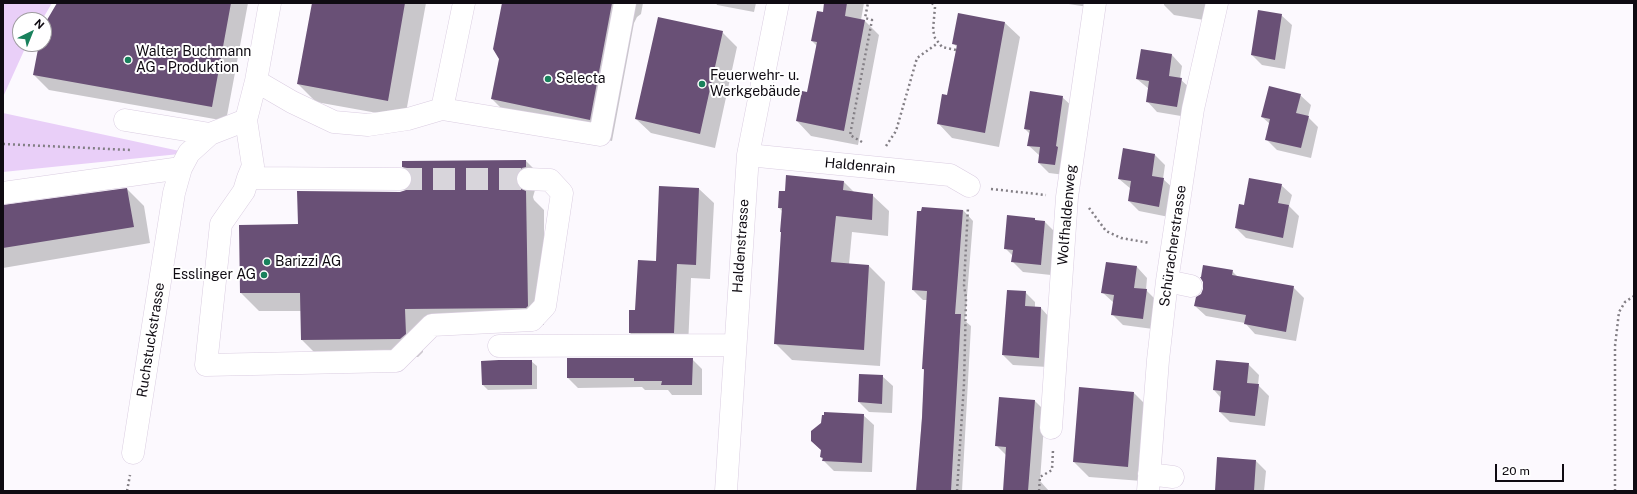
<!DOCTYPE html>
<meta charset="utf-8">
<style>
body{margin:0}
#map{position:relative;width:1637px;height:494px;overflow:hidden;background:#fcf9fe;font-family:"Public Sans",sans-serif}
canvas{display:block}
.frame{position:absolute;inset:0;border:4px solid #0f0b12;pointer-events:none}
.north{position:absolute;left:12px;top:12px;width:40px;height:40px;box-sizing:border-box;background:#fff;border:1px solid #9f9da0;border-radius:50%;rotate:43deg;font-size:11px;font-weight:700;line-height:16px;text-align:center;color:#0f0b12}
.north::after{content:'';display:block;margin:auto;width:14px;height:18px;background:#19815c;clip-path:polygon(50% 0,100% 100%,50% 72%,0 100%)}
.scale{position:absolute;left:1495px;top:464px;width:69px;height:18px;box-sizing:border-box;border:2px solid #0f0b12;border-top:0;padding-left:5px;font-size:12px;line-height:14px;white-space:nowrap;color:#0f0b12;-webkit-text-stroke:3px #fff;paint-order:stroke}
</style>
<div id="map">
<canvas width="1637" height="494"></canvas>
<div class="frame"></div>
<div class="north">N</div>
<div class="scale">20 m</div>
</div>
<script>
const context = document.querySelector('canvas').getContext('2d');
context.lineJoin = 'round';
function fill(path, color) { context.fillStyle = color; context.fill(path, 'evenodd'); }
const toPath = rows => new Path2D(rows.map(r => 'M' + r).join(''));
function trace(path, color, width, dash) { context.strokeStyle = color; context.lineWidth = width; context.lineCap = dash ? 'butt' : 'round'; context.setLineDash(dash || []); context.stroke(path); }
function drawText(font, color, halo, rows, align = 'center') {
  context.font = font + ' "Public Sans",sans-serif'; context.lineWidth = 4; context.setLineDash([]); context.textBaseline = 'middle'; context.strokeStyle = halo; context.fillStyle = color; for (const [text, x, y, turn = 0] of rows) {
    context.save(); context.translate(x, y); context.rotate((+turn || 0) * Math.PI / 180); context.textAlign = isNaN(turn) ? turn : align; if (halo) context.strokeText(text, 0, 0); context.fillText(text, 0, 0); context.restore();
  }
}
const green = toPath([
 [3,3,52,3,42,20,20,20,20,44,27,44,3,97],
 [3,113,189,153,3,172]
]);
const shadow = toPath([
 [59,3,248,3,226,121,49,90,34,75,40,44,44,44,44,27],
 [313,3,426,3,405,118,316,102,298,84],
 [503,3,643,3,641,14,637,17,634,23,612,141,514,121,492,99,500,58],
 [716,3,756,3,754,12,717,5],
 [825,3,864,3,861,20,865,21,879,35,858,145,811,136,797,121,808,93,817,46,812,41,824,13],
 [1062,3,1089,3,1088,7],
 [1164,3,1207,3,1204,20,1174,15,1164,5],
 [959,14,1005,23,1020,37,999,147,952,138,938,123,948,96,957,47,953,43],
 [1281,15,1292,25,1285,69,1262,65,1252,55],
 [722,32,737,47,715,148,651,133,636,119],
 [1142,50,1172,55,1182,66,1180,79,1191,89,1187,117,1157,112,1147,101,1149,89,1137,79],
 [1300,95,1311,105,1308,117,1318,127,1311,158,1277,150,1266,139,1270,124,1262,117],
 [1062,97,1073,107,1065,175,1049,173,1039,163,1040,156,1028,145,1030,134,1025,129],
 [1155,155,1165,165,1163,179,1174,189,1169,217,1139,211,1129,201,1131,189,1119,179],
 [526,161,544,179,535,190,533,197,534,200,544,210,544,325,423,327,423,352,418,357,320,358,302,340,301,311,259,311,241,293,299,225,406,191,412,185,413,177,403,167],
 [844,182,854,192,872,195,889,211,888,236,852,232,849,264,869,266,885,282,880,366,792,360,776,344,783,212,779,208],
 [1281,185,1292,195,1289,206,1299,216,1293,248,1246,238,1236,228,1244,207],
 [127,189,144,206,150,243,3,268,3,206],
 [699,189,714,203,710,279,691,278,688,347,644,347,630,333,636,311,657,262],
 [963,210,973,221,965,321,971,326,962,491,917,491,925,371,923,369,927,300,923,300,913,290],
 [1034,219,1037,221,1045,222,1055,232,1051,275,1023,272,1013,262,1013,256,1005,248],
 [1107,263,1137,267,1147,278,1146,290,1157,301,1153,329,1123,325,1112,314,1114,303,1102,292],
 [1232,271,1238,277,1293,287,1304,298,1296,341,1255,334,1245,323,1206,316,1195,306],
 [1025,292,1035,302,1035,308,1041,308,1050,318,1048,367,1013,365,1003,355],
 [692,359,702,369,702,395,672,395,668,390,645,390,642,387,578,388,568,378],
 [531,361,537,366,537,389,488,390,483,385,482,362],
 [1248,364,1259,375,1258,385,1269,396,1265,426,1230,422,1220,412,1221,398,1214,390],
 [882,376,893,386,892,413,869,412,859,402],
 [1134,393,1148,407,1142,481,1089,477,1074,462],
 [1000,398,1035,401,1045,411,1040,481,1049,491,1004,491,1007,456,997,446],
 [863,415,874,425,872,472,834,471,823,460,821,457,822,451,812,441],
 [1256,461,1266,471,1264,491,1216,491]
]);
const building = toPath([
 [57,3,231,3,212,107,33,75,39,44,44,44,44,25],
 [312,3,405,3,388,101,297,84],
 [502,3,612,3,590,120,491,99,499,59,493,49],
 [824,3,847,3,845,16,865,20,844,131,796,121,802,91,807,92,817,42,811,41,817,11,823,12],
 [1258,10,1282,14,1275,60,1251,55],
 [958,13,1005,22,985,133,937,124,942,94,947,95,957,45,952,44],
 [658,17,723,31,700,134,635,119],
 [1141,49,1172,54,1169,76,1182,78,1177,107,1146,102,1149,81,1136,79],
 [1269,86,1301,94,1296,113,1309,116,1301,148,1265,140,1270,119,1261,117],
 [1030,91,1063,96,1056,146,1058,147,1055,165,1038,163,1040,147,1027,146,1030,130,1024,129],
 [1123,148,1155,154,1152,176,1164,178,1159,207,1128,201,1131,181,1118,179],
 [526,160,526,167,522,168,518,172,516,179,517,185,521,189,526,191,528,306,526,308,405,309,406,334,400,339,301,340,300,293,240,293,239,225,298,224,297,191,400,192,406,190,411,185,412,179,411,173,407,168,402,167,402,161],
 [786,175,844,181,843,190,873,194,872,220,836,216,831,262,869,265,864,350,774,344,781,232,780,232,782,208,778,208,779,191,785,191],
 [1249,178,1282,184,1278,203,1289,205,1283,238,1235,228,1239,204,1244,205],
 [659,186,699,188,696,265,677,264,674,333,629,333,629,310,635,310,638,260,656,261],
 [127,188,134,227,3,248,3,205],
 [922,207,963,210,955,314,961,314,951,491,916,491,922,418,924,369,922,369,927,291,912,290,917,211,921,211],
 [1007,215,1035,218,1035,220,1045,221,1041,265,1011,262,1013,250,1004,249],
 [1106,262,1137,266,1134,288,1147,289,1143,319,1111,315,1114,295,1101,293],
 [1203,265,1233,270,1232,275,1294,286,1286,332,1244,324,1246,315,1194,306,1196,297,1201,294,1203,289,1203,282,1200,277,1201,277],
 [1007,290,1026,291,1025,306,1041,307,1039,358,1002,355],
 [567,358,693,358,692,385,661,385,662,381,634,381,634,378,567,378],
 [499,360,532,360,532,385,482,385,481,361],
 [1216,360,1249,363,1247,383,1259,384,1255,416,1219,412,1221,391,1213,390],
 [859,374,883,375,882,404,858,402],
 [1079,387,1134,392,1128,467,1073,462],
 [999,397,1035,400,1028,491,1003,491,1006,447,995,446],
 [824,412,864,414,862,463,822,461,823,458,820,457,821,450,811,441,811,431,821,423,822,415,824,415],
 [1217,457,1256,460,1254,491,1215,491]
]);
const minorTunnel = toPath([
 [400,179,528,179]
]);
const path = toPath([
 [932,3,935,7,933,30,935,38,942,47,956,50],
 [862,142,850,135,872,20,865,18,868,3],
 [3,144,131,150],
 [886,146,896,131,917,58,938,43],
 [991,189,1046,195],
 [1089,208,1106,231,1121,238,1150,243],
 [127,491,130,475],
 [957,491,964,384,966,298,964,285,968,207],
 [1039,491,1040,477,1052,470,1053,450],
 [1615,491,1615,346,1619,312,1625,302,1634,296]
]);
const minor = toPath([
 [256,81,292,102,334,122,368,125,408,119,442,109,600,135,625,3],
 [442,109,464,3],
 [125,120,210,134],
 [748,155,950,175,969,186],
 [248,178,253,166,246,120,256,81,270,3],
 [400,179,248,178,244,191,221,224,206,365,396,361,432,325,532,320,545,306,562,193,550,180,528,179],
 [3,193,181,168],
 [1167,281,1191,286],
 [499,346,735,345],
 [1051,428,1067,197,1095,3],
 [133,453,166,243,174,193,181,168,189,153,210,134,246,120],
 [1149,474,1173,477],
 [726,491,748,155,778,3],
 [1148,491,1158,360,1167,281,1193,109,1217,3]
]);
const markers = [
 [128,60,4,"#19815c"],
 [548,79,4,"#19815c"],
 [702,84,4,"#19815c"],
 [267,262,4,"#19815c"],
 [264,275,4,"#19815c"]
];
const poiNames = [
 ["Walter Buchmann",136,52],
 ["AG - Produktion",136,68],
 ["Feuerwehr- u.",710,76],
 ["Werkgebäude",710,92],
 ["Selecta",556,79],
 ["Barizzi AG",275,262],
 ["Esslinger AG",256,275,"right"]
];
const streetNames = [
 ["Haldenrain",860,166,5],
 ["Wolfhaldenweg",1067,215,-85],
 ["Haldenstrasse",741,246,-86],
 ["Schüracherstrasse",1173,246,-82],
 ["Ruchstuckstrasse",151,340,-81]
];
fill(green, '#e9cff8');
fill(shadow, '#0003');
fill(building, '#695076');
trace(minorTunnel, '#d8d5db', 22, [22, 11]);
trace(minor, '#dacde1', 23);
trace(path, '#837f85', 2.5, [2, 3]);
trace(minor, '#fff', 22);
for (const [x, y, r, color] of markers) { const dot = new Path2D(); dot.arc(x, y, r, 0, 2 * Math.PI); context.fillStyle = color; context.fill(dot); trace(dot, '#fff', 1.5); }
drawText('14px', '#0f0b12', '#fff', poiNames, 'left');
drawText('14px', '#0f0b12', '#fff', streetNames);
</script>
